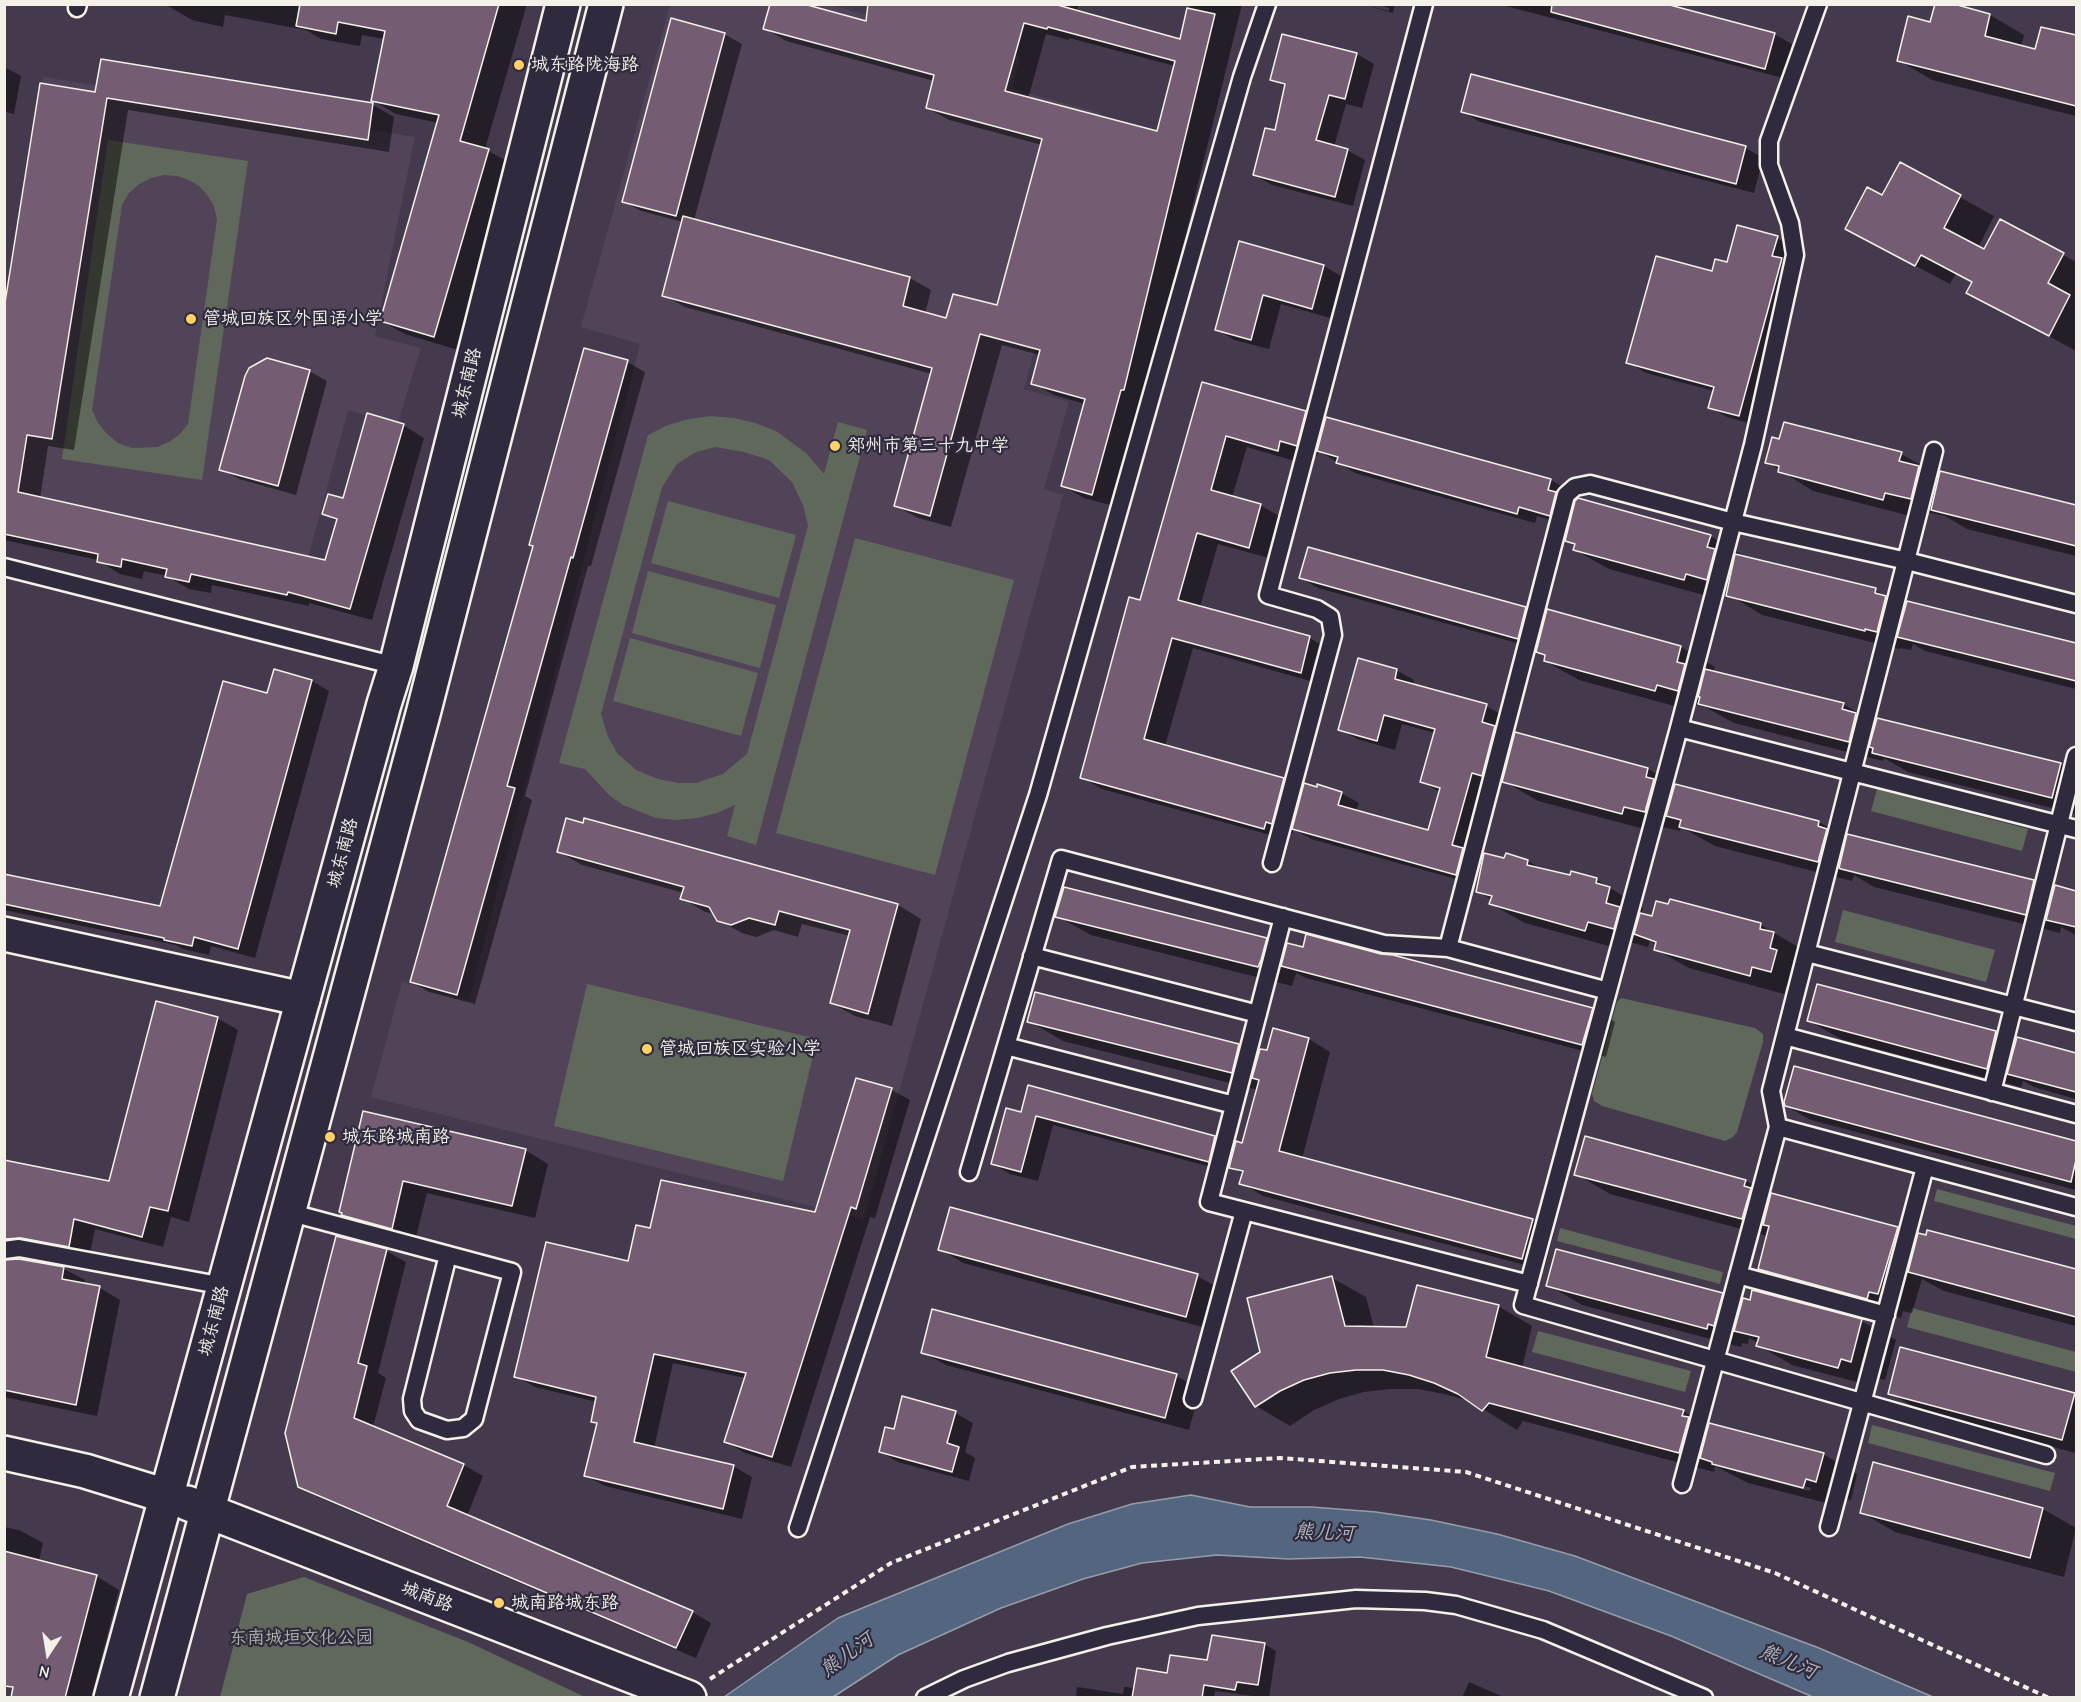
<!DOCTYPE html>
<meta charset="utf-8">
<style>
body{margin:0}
#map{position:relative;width:2081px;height:1702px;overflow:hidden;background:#44394d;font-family:"Comic Neue",sans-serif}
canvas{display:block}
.frame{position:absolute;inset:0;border:6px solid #f4f1e8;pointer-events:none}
.north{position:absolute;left:18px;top:1624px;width:60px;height:60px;-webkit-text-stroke:4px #2f2a3d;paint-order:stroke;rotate:192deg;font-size:16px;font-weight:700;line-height:24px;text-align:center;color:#f4f1e8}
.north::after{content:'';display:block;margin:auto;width:21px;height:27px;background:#f4f1e8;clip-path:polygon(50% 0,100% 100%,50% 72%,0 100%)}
</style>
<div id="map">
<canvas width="2081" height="1702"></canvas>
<div class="frame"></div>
<div class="north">N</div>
</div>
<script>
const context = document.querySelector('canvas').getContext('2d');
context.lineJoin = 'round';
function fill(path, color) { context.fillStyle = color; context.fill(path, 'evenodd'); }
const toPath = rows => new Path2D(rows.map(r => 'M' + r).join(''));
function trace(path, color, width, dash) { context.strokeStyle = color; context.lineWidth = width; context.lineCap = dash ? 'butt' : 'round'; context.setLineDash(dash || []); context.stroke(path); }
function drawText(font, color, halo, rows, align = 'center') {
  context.font = font + ' "Comic Neue","LXGW WenKai TC",sans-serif'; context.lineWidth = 4.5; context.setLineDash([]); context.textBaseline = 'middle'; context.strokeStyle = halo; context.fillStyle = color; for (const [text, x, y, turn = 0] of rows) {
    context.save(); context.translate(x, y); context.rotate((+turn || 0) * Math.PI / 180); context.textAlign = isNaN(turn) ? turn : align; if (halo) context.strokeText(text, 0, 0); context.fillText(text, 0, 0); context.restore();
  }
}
const built = toPath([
 [670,5,831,5,1020,57,1012,89,1100,113,1024,389,1069,402,1044,489,1063,495,864,1219,371,1097,402,982,469,1000,640,344,581,327],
 [43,77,415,137,375,336,421,348,397,425,348,410,308,558,5,493,5,302]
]);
const green = toPath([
 [108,140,248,161,202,480,62,459],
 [164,175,177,176,189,180,199,186,208,196,214,206,217,219,188,424,180,434,169,442,157,447,132,448,118,443,107,434,98,423,92,410,122,205,129,193,139,184,151,178],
 [711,416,734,418,755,423,776,431,806,453,824,474,838,422,867,430,756,845,727,836,735,805,717,813,697,818,676,820,656,818,623,805,609,795,585,769,559,763,648,435,668,425,689,419],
 [716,447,744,452,769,460,792,482,803,505,808,526,747,754,723,774,696,783,679,783,658,779,636,770,618,754,608,737,601,714,662,487,677,464,696,452],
 [668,501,796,535,779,598,651,563],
 [855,538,1014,580,935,875,776,833],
 [648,571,776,605,760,668,632,633],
 [630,638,758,673,741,736,613,701],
 [1877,789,2028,829,2022,851,1871,811],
 [1843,910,1995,950,1986,982,1835,942],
 [587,984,817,1039,783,1181,554,1126],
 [1621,998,1755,1028,1763,1034,1763,1042,1737,1132,1733,1137,1725,1141,1602,1106,1594,1101,1592,1094,1617,1002],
 [1937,1189,2076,1226,2076,1239,1934,1201],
 [1560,1228,1723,1272,1720,1284,1557,1241],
 [1912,1308,2076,1352,2076,1372,1907,1327],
 [1538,1331,1691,1371,1685,1392,1532,1352],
 [1872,1425,2055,1473,2050,1491,1868,1443],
 [304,1577,468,1642,585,1697,220,1697,247,1594]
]);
const water = toPath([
 [1191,1495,1250,1507,1312,1507,1376,1512,1431,1520,1497,1534,1575,1556,1819,1648,1933,1697,1813,1697,1671,1636,1549,1591,1451,1567,1360,1557,1289,1559,1217,1555,1142,1563,1083,1579,1001,1608,898,1655,833,1697,724,1697,838,1618,1068,1524,1132,1504,1191,1495]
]);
const shadow = toPath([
 [159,4,527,4,485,149,512,164,458,350,405,334,381,321,439,123,396,114,372,100,385,39,362,35,360,46,321,39,306,30,225,15,223,27,192,20,168,6],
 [915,4,1079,4,1076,13,1181,41,1190,4,1242,4,1145,401,1114,506,1084,498,1063,486,1085,404,1054,395,1033,383,1040,355,1002,345,951,527,918,518,896,506,932,374,685,307,664,295,683,222,641,211,623,201,724,34,742,44,694,220,910,278,931,290,925,314,947,320,998,307,1042,145,949,120,927,108,934,81,786,41,765,28,907,34],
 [1046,34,1069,40,1069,38,1175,66,1159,133,1028,99],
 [1362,4,1389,11,1389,8,1377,4,1395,4,1393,13],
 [1498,4,1660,4,1774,34,1792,44,1783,78],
 [1948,4,1990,15,2024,35,2021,47,2036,50,2042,28,2076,37,2076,116,1932,80,1898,60],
 [1357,54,1374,64,1362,108,1346,104,1334,147,1347,150,1365,160,1353,206,1272,185,1254,175,1276,132,1286,87,1272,79],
 [102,61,373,105,394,117,389,152,128,110,74,450,48,446,40,499,326,561,338,522,323,514,344,500,403,425,424,438,372,620,309,603,309,606,212,585,211,593,189,589,167,576,144,571,142,579,120,574,98,560,4,540,4,319,96,94],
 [4,67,21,76,14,114,6,112,4,119],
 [1472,76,1746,148,1763,158,1754,193,1480,122,1463,112],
 [1900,164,1994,216,1978,248,1984,251,2000,221,2076,262,2076,351,1968,292,1973,282,1956,273,1950,284,1881,248,1883,197],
 [1777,238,1794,248,1756,425,1727,417,1710,407,1714,391,1646,373,1628,362,1713,273],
 [1240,243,1324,266,1341,276,1330,318,1281,304,1269,349,1234,340,1217,329],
 [627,362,645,372,591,566,588,566,525,796,532,800,475,1004,429,992,412,982],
 [309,371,327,381,296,495,239,479,221,469],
 [1203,384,1305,412,1326,424,1551,480,1568,490,1565,500,1573,504,1567,525,1537,516,1535,523,1355,473,1319,451,1317,456,1301,452,1298,462,1247,447,1232,497,1260,505,1281,517,1269,558,1218,544,1200,607,1310,638,1330,650,1321,684,1193,648,1165,746,1283,779,1304,791,1341,793,1359,803,1356,811,1429,831,1440,792,1422,782,1435,733,1402,724,1395,750,1357,739,1339,729,1396,670,1414,680,1413,685,1486,706,1504,716,1499,730,1512,737,1499,785,1489,782,1470,854,1480,860,1474,884,1311,839,1294,829,1292,834,1287,833,1285,839,1102,789,1081,777,1141,602],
 [1901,454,1935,473,1934,477,1939,480,1941,473,2076,507,2076,556,1967,529,1945,516,1920,511,1918,518,1813,491,1767,462],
 [1710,536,1744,556,1744,557,1875,590,1906,608,1908,602,2076,645,2076,689,1925,651,1913,644,1911,650,1900,648,1899,649,1762,615,1728,594,1720,592,1718,599,1609,569,1575,550,1576,546,1567,541],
 [1301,578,1525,609,1543,619,1535,648,1318,588],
 [1681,647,1715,667,1713,672,1843,704,1877,724,1878,720,2063,765,2076,774,2076,814,1908,772,1884,758,1883,761,1734,723,1707,708,1691,703,1689,710,1579,680,1545,661,1546,657,1538,652],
 [275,671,312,681,329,691,255,958,211,946,209,955,183,949,176,945,4,910,4,875,161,908,268,695],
 [1516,733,1648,769,1677,786,1819,822,1848,839,2034,882,2054,893,2066,888,2076,890,2076,935,2061,927,2060,933,1874,887,1854,875,1852,881,1715,846,1681,827,1680,831,1658,826,1656,832,1538,801,1504,781],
 [559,852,898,905,921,919,892,1026,855,1016,831,1003,850,936,802,924,798,937,774,930,756,937,742,933,718,920,715,914,705,912,682,898,684,893,582,865],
 [1507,855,1528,861,1544,871,1571,877,1572,873,1597,880,1643,908,1641,915,1653,918,1669,905,1671,901,1761,925,1808,953,1804,967,1811,971,1805,991,1786,986,1784,994,1689,968,1655,949,1656,945,1650,941,1648,947,1622,940,1620,949,1525,923,1491,904,1492,900,1477,891,1505,860],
 [1057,916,1266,939,1287,951,1592,1009,1615,1022,1606,1057,1306,978,1296,973,1292,986,1091,935],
 [1818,986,1996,1033,2016,1045,2018,1039,2076,1054,2076,1099,2034,1087,2023,1081,2021,1087,1843,1040,1809,1021],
 [217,1018,238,1030,189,1222,171,1217,163,1247,95,1229,89,1257,23,1251,12,1261,19,1260,64,1269,85,1280,84,1284,100,1288,120,1300,97,1416,4,1397,4,1161,111,1183],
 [1029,1021,1239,1045,1259,1057,1268,1052,1274,1030,1309,1039,1330,1052,1302,1159,1532,1220,1554,1233,1544,1270,1263,1196,1241,1183,1243,1174,1231,1167,1244,1145,1258,1090,1063,1041],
 [1795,1068,2076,1142,2076,1190,1811,1120,1786,1106],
 [857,1080,892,1090,910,1100,875,1218,870,1217,791,1467,745,1453,726,1442,746,1378,673,1363,654,1448,733,1466,752,1477,742,1519,605,1486,586,1476,598,1425,592,1421,597,1402,535,1387,516,1376,629,1263,651,1230,816,1214],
 [1029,1087,1215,1137,1232,1147,1226,1171,1053,1125,1038,1181,1010,1174,993,1164,1022,1114],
 [364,1113,525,1150,548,1164,535,1218,427,1193,415,1241,366,1228,343,1215],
 [1586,1138,1746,1181,1772,1196,1898,1229,1918,1240,1927,1237,1929,1232,2076,1271,2076,1326,1944,1291,1922,1279,1912,1313,1903,1311,1901,1318,1793,1288,1759,1269,1768,1236,1610,1194,1576,1174],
 [940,1249,1197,1276,1221,1289,1210,1329,963,1263],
 [386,1251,406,1262,378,1373,386,1378,373,1427,464,1465,483,1476,467,1516,692,1612,711,1623,696,1658,320,1498,300,1486],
 [1332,1278,1366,1297,1374,1328,1407,1329,1498,1306,1532,1326,1522,1368,1683,1411,1710,1426,1823,1454,1857,1474,1851,1500,1840,1498,1838,1506,1748,1483,1715,1466,1714,1472,1523,1421,1517,1430,1470,1401,1444,1394,1418,1389,1391,1389,1364,1392,1339,1399,1314,1410,1290,1426,1256,1406,1262,1353],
 [1736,1469,1811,1488,1810,1491,1736,1472],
 [1548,1285,1722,1294,1742,1306,1861,1321,1896,1340,1885,1380,1875,1378,1872,1386,1792,1365,1758,1345,1758,1343,1749,1338,1748,1344,1742,1343,1741,1347,1582,1305],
 [922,1352,1176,1376,1200,1389,1189,1430,946,1365],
 [1890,1393,2074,1394,2076,1395,2076,1453,1924,1413],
 [955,1413,973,1423,965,1452,975,1458,969,1481,898,1462,881,1452,895,1431],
 [2043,1509,2076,1528,2064,1577,1895,1532,1861,1512],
 [4,1527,19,1530,43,1543,39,1561,96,1576,119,1590,91,1698,12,1698,34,1614,4,1608],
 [1264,1644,1276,1651,1269,1698,1215,1691,1214,1698,1076,1698,1077,1687,1123,1694,1124,1687,1135,1688,1169,1675],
 [1469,1682,1506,1698,1462,1698]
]);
const building = toPath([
 [300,4,499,4,460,141,489,149,434,337,380,321,439,115,371,101,385,31,338,22,336,34,296,26,300,4],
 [770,4,804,4,866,21,868,4,1054,4,1180,39,1187,8,1215,14,1124,390,1121,390,1092,495,1061,486,1085,399,1031,384,1040,350,980,334,930,516,894,506,932,368,662,296,683,216,910,277,903,306,946,318,953,294,997,305,1042,139,926,108,934,75,763,29,770,4],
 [1024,23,1047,29,1048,27,1175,61,1157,131,1005,91,1024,23],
 [1552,4,1666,4,1775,33,1765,69,1551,12,1552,4],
 [1935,4,1954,4,1990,14,1985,36,2035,49,2041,27,2076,35,2076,106,1897,61,1908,16,1930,22,1935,4],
 [671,18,725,33,676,216,622,202,671,18],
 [1282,34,1357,53,1345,99,1329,95,1316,140,1348,149,1335,197,1253,175,1265,128,1275,130,1285,84,1270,80,1282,34],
 [101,59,373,103,368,140,107,98,52,439,27,435,18,492,325,560,337,519,322,514,328,494,343,498,367,413,404,424,350,609,288,592,287,595,191,574,189,582,165,577,167,569,122,559,121,567,97,562,98,554,4,534,4,309,40,83,95,92,101,59],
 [1471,74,1746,146,1736,184,1461,112,1471,74],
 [1900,162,1961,195,1944,228,1984,249,2000,219,2064,253,2048,283,2070,295,2049,336,1966,293,1972,282,1921,255,1915,266,1845,229,1867,187,1882,195,1900,162],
 [1737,225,1778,236,1772,256,1782,258,1739,416,1708,408,1714,387,1626,363,1656,256,1712,271,1715,259,1727,262,1737,225],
 [1239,241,1324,265,1312,309,1263,295,1251,340,1215,330,1239,241],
 [584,348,628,360,573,558,571,557,507,786,515,788,457,995,410,982,533,546,529,545,584,348],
 [267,358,310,370,278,486,219,470,245,376,249,368,267,358],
 [1202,382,1306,411,1297,446,1280,441,1278,451,1226,436,1211,490,1261,504,1249,548,1197,533,1178,600,1310,636,1301,673,1172,638,1144,739,1284,778,1272,824,1266,822,1264,829,1080,778,1129,597,1140,600,1202,382],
 [1326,417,1551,479,1548,490,1556,492,1550,516,1519,507,1517,514,1336,463,1338,457,1317,451,1326,417],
 [1784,422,1902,452,1899,461,1919,466,1911,499,1885,493,1883,500,1778,472,1779,466,1765,463,1772,437,1779,439,1784,422],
 [1940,471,2076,505,2076,546,1931,510,1940,471],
 [1578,498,1711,535,1707,547,1715,549,1707,580,1686,574,1684,580,1573,550,1575,544,1565,541,1575,501,1578,498],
 [1308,547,1526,607,1518,639,1299,578,1308,547],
 [1735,554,1876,588,1875,593,1886,596,1877,632,1865,629,1865,631,1726,596,1735,554],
 [1907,601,2076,643,2076,681,1897,637,1907,601],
 [1547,609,1681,646,1677,662,1685,664,1678,691,1657,685,1655,691,1544,661,1545,655,1536,652,1547,609],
 [1358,658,1397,669,1395,679,1487,704,1482,722,1495,726,1482,776,1472,773,1452,845,1463,848,1456,875,1292,829,1304,783,1317,787,1317,784,1342,792,1338,805,1428,830,1440,788,1420,782,1435,729,1384,715,1377,741,1338,730,1358,658],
 [274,669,312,680,238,949,194,937,192,946,164,940,164,938,4,904,4,874,160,906,223,681,267,693,274,669],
 [1705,669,1844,703,1842,709,1856,713,1849,742,1698,704,1700,697,1698,697,1705,669],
 [1877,718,2061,763,2052,798,1872,753,1873,748,1869,747,1877,718],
 [1515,732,1648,768,1646,777,1654,779,1645,812,1624,807,1622,814,1502,782,1515,732],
 [1675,784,1819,821,1818,826,1827,829,1818,862,1679,827,1681,820,1666,816,1675,784],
 [566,818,583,823,584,818,898,904,868,1014,830,1003,850,930,779,911,775,925,749,918,731,925,717,921,709,907,680,899,684,887,557,852,566,818],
 [1847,834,2034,880,2026,915,1841,869,1839,868,1847,834],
 [1484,853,1504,858,1506,853,1528,860,1527,865,1570,875,1571,871,1597,878,1596,883,1610,887,1606,903,1620,907,1614,929,1588,922,1585,931,1489,904,1492,896,1476,892,1484,853],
 [2055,885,2076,891,2076,927,2046,920,2055,885],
 [1064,887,1267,938,1261,960,1258,967,1055,917,1064,887],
 [1670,899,1761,923,1760,929,1774,932,1770,948,1777,950,1771,972,1752,967,1750,976,1654,950,1656,942,1634,934,1640,913,1652,916,1656,901,1668,904,1670,899],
 [1306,934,1381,954,1393,955,1593,1008,1582,1045,1281,966,1287,943,1303,947,1306,934],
 [1817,984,1996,1031,1987,1069,1807,1021,1817,984],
 [1035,992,1239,1044,1232,1073,1027,1022,1035,992],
 [156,1001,218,1017,168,1211,150,1207,142,1237,74,1219,69,1247,21,1238,4,1239,4,1160,109,1181,156,1001],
 [1273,1028,1309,1038,1279,1151,1533,1219,1522,1259,1239,1184,1243,1171,1229,1168,1236,1141,1242,1143,1259,1080,1252,1078,1260,1049,1267,1050,1273,1028],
 [2017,1037,2076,1053,2076,1092,2007,1074,2017,1037],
 [1794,1066,2076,1141,2076,1160,2071,1182,1785,1106,1784,1102,1794,1066],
 [856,1078,892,1088,856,1209,851,1207,772,1457,724,1442,746,1373,654,1354,634,1442,734,1465,723,1509,584,1476,597,1423,591,1422,596,1397,514,1377,546,1242,628,1261,636,1225,650,1228,661,1180,815,1212,856,1078],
 [1028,1085,1215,1136,1209,1162,1036,1116,1021,1172,991,1164,1006,1108,1021,1112,1028,1085],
 [363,1111,526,1149,512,1206,403,1181,392,1229,341,1215,342,1213,339,1212,363,1111],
 [1585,1136,1746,1180,1744,1186,1751,1188,1742,1219,1574,1175,1585,1136],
 [1771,1193,1898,1227,1878,1294,1869,1292,1867,1299,1758,1269,1769,1226,1763,1225,1771,1193],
 [950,1207,1198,1274,1186,1317,938,1250,950,1207],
 [1927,1230,2076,1269,2076,1317,1908,1272,1918,1233,1926,1235,1927,1230],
 [336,1236,387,1249,358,1363,367,1366,354,1418,464,1464,447,1506,693,1611,676,1648,298,1487,285,1433,336,1236],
 [1556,1249,1723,1293,1714,1326,1708,1324,1707,1329,1546,1286,1556,1249],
 [19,1259,64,1267,62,1279,100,1286,76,1405,4,1390,4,1260,19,1259],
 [1332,1276,1345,1326,1406,1327,1417,1285,1499,1305,1486,1357,1684,1410,1682,1416,1689,1417,1679,1453,1489,1403,1482,1411,1458,1394,1434,1383,1409,1375,1383,1370,1356,1370,1330,1373,1304,1380,1280,1391,1255,1407,1231,1371,1260,1352,1247,1298,1332,1276],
 [1752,1290,1862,1319,1851,1362,1841,1359,1838,1368,1756,1346,1759,1337,1734,1331,1743,1298,1750,1300,1752,1290],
 [932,1309,1177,1374,1165,1418,921,1353,932,1309],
 [1900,1347,2075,1393,2062,1440,1888,1394,1900,1347],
 [902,1396,956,1411,947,1443,959,1447,952,1472,879,1452,885,1427,894,1429,902,1396],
 [1709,1423,1824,1453,1816,1482,1806,1479,1803,1488,1712,1464,1712,1462,1700,1458,1709,1423],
 [1873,1462,2043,1508,2030,1558,1860,1513,1873,1462],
 [4,1551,97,1575,65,1698,11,1698,13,1687,4,1686,4,1551],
 [1212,1635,1265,1643,1258,1685,1237,1682,1235,1690,1204,1685,1202,1698,1132,1698,1137,1668,1167,1673,1170,1655,1207,1660,1212,1635]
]);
const path = toPath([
 [710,1679,891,1563,1132,1467,1280,1458,1466,1472,1775,1573,2049,1698]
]);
const lane = toPath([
 [1818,4,1769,141,1769,165,1790,223,1795,255,1753,445,1679,728,1523,1305,2046,1455],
 [77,8,78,4],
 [4,567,396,666],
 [1679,728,2076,829],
 [1272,863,1333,635,1330,617,1317,609,1268,595,1424,4],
 [1283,917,1209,1202,1529,1284],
 [1448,948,1566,495,1575,487,1590,484,1733,522,1907,561,2076,604],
 [1807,953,2076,1022],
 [1032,956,1258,1014],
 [1785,1036,2076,1114],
 [1006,1046,1234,1105],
 [1992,1092,2076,756],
 [1778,1127,2076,1207],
 [969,1172,1061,859,1384,944,1448,948,1608,991],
 [288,1212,512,1272,474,1419,463,1428,447,1430,419,1420,413,1411,412,1399,448,1255],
 [4,1250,19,1248,224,1286],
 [1738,1275,1886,1315],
 [1193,1399,1244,1211],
 [1682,1484,1778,1127,1771,1091,1934,451],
 [1829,1527,1925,1167],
 [798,1528,1038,795,1242,77,1267,4],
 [925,1698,964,1679,1008,1663,1107,1636,1198,1616,1356,1599,1425,1601,1456,1605,1543,1630,1704,1698]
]);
const street = toPath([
 [4,934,303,999],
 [4,1453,85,1471,166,1496]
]);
const secondary = toPath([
 [187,1503,689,1698],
 [111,1698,384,704,396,666,563,4],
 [157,1698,423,714,606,4]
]);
const markers = [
 [519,65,6,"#ffd166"],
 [191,319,6,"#ffd166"],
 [835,446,6,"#ffd166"],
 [647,1049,6,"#ffd166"],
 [330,1137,6,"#ffd166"],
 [499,1603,6,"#ffd166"]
];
const poiNames = [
 ["城东路陇海路",531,65],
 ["管城回族区外国语小学",203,319],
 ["郑州市第三十九中学",847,446],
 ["管城回族区实验小学",659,1049],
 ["城东路城南路",342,1137],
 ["城南路城东路",511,1603]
];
const streetNames = [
 ["城东南路",467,383,-76],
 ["城东南路",343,853,-75],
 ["城东南路",214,1321,-75],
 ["城南路",427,1597,21]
];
const parkNames = [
 ["东南城垣文化公园",301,1638]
];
const waterNames = [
 ["熊儿河",1324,1533,2],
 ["熊儿河",847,1655,-36],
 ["熊儿河",1788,1662,23]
];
fill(built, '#524458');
fill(green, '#60685b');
fill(water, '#54667f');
trace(water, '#949ea9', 1.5);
fill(shadow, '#0007');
fill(building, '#745d72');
trace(building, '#f4f1e8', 1.5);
trace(lane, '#f4f1e8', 21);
trace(street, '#f4f1e8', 38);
trace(secondary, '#f4f1e8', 38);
trace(path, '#f4f1e8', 4, [6, 4.5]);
trace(lane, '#2f2a3d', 16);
trace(street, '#2f2a3d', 33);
trace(secondary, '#2f2a3d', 33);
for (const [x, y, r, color] of markers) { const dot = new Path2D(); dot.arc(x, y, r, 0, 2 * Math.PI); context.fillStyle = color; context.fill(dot); trace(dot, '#2f2a3d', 2); }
drawText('18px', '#f4f1e8', '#2f2a3d', poiNames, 'left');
drawText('18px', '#f4f1e8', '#2f2a3d', streetNames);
drawText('18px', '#b1b3a9', '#2f2a3d', parkNames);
drawText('italic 20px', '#b4b9be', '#2f2a3d', waterNames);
</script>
